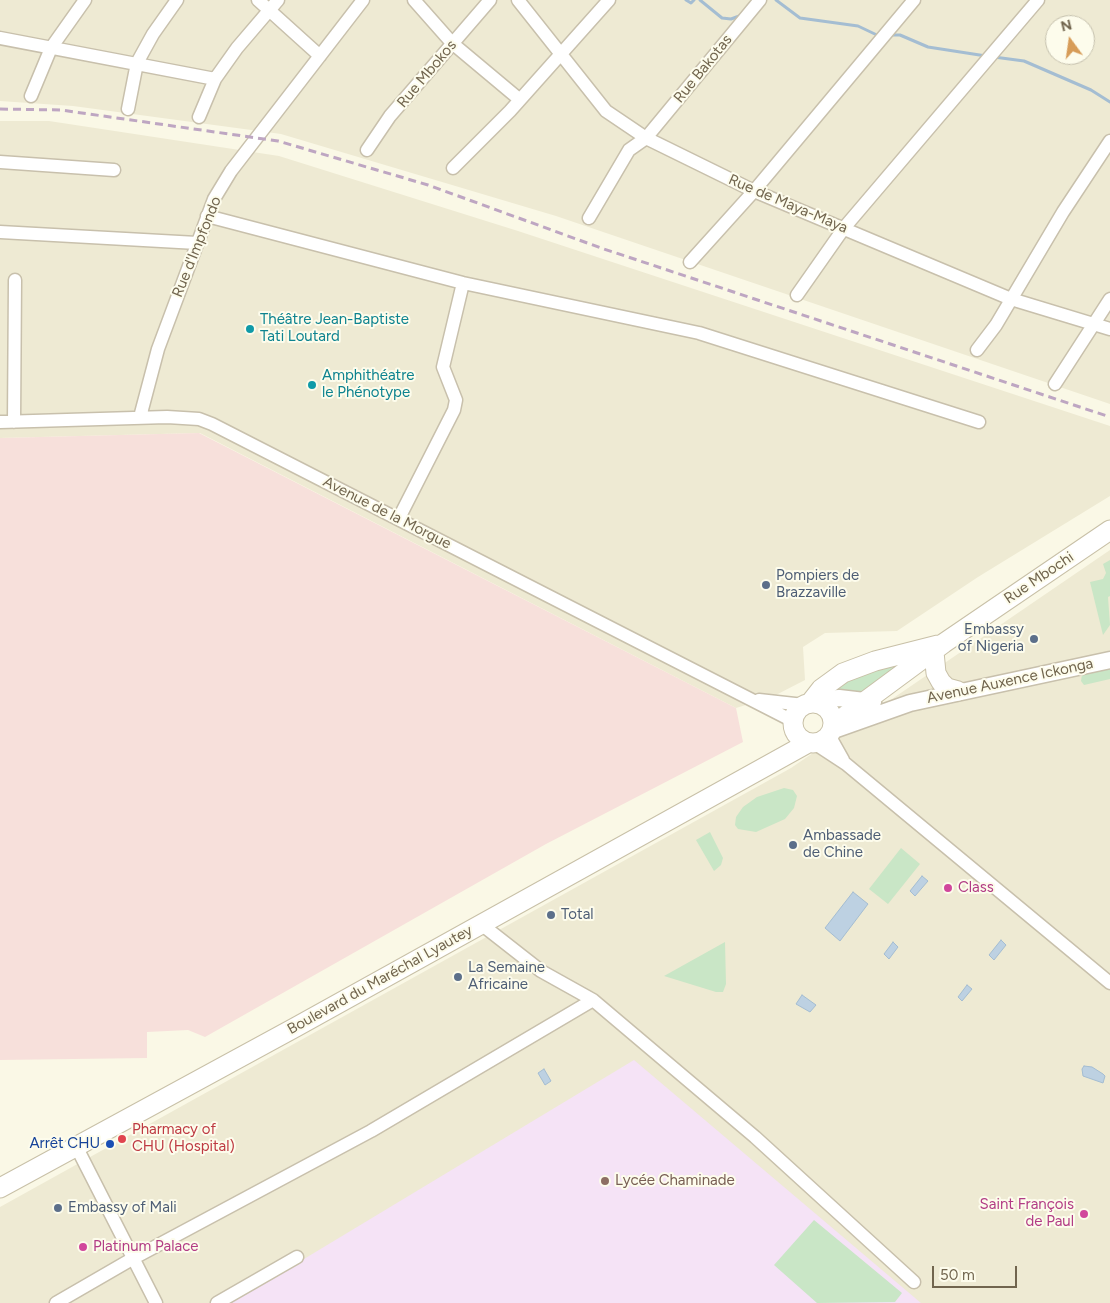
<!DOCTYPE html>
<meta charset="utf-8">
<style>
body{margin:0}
#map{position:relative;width:1110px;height:1303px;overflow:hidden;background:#faf8e6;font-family:Figtree,sans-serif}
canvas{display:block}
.north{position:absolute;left:1045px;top:15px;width:50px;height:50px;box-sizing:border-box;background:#fdfcec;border:1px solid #c5c0ad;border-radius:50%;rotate:346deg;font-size:14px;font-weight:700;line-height:20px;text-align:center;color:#71654e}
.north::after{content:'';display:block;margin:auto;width:18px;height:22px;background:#d79c58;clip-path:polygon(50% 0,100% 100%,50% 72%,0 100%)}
.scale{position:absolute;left:932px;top:1266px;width:85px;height:22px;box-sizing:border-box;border:2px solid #71654e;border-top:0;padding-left:6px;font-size:15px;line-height:18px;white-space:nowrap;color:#71654e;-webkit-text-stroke:4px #fdfcec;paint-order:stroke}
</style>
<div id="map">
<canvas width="1110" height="1303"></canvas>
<div class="north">N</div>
<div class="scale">50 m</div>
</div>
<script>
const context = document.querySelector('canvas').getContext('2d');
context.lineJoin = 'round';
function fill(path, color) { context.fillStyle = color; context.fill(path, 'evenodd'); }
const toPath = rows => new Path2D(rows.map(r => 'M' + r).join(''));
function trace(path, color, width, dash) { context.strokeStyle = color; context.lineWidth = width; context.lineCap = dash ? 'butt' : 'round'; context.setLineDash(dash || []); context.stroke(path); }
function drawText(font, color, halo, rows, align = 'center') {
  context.font = font + ' Figtree,sans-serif'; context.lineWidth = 4; context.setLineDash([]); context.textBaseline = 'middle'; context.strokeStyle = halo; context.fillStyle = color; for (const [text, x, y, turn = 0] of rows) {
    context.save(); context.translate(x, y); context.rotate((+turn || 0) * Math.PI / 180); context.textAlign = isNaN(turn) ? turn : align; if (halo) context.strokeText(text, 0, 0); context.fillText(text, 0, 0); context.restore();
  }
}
const residential = toPath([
 [0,0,1110,0,1110,404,556,216,281,134,73,106,0,101],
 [1055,25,1085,25,1085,55,1055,55],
 [0,121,49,121,279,156,518,231,1110,426,1110,496,978,577,897,631,825,633,803,647,805,680,772,697,736,708,200,433,0,438],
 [1110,550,1110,1303,0,1303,0,1207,791,768]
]);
const education = toPath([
 [634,1060,921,1303,231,1303]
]);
const medical = toPath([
 [199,433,736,708,743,742,546,844,205,1037,188,1030,147,1032,147,1058,0,1060,0,438]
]);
const green = toPath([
 [1110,560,1110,596,1108,597,1110,625,1103,635,1090,582,1103,579,1106,573,1103,564],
 [920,652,862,697,828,692,841,678],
 [1110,667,1110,679,1084,685,1081,681,1082,674],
 [784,788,793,790,797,796,794,808,785,819,756,832,738,829,735,825,736,817,743,807,757,797],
 [710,832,723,858,721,865,714,871,696,840],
 [901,848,920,864,888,904,869,889],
 [725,942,726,984,723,992,716,992,664,976],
 [814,1220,902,1293,895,1302,817,1303,774,1265]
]);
const water = toPath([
 [922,876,928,881,915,896,910,891,922,876],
 [853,892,868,904,840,941,825,928,853,892],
 [1001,940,1006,945,994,960,989,955,1001,940],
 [893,942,898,947,889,959,884,954,893,942],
 [967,985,972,989,962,1001,958,997,967,985],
 [802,995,816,1005,810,1012,796,1004,802,995],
 [1084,1066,1092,1067,1103,1074,1105,1076,1103,1083,1083,1076,1082,1069,1084,1066],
 [544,1069,551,1081,545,1085,538,1073,544,1069]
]);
const stream = toPath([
 [686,0,691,3,694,0],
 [700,0,722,18,731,19,742,15],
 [776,0,800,18,858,26,879,36],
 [890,35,900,35,928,47,986,56],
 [994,57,1024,61,1091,90,1110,102]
]);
const minor = toPath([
 [258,0,320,56],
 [414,0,452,43,519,99],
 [518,0,606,111,646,138,754,191,1011,299,1110,329],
 [0,38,215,79],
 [31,96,51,48,85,0],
 [128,109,137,63,153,34,177,0],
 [199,117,215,79,237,48,278,0],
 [367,150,390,116,490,0],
 [0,162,114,170],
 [453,168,510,111,609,0],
 [207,216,463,283,699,333,979,422],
 [589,218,629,150,646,138,760,0],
 [0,232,197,243],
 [690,262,754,191,914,0],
 [797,295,844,228,1038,0],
 [977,350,996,325,1063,212,1110,141],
 [1055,384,1110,299],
 [140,417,158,349,214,199,231,171,363,0],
 [0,422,167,417,199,419,212,424,793,721],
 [14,422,15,280],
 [399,518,454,410,456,400,443,367,463,283],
 [759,700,804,705],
 [829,735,843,760],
 [814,743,846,764,1110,983],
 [481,924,541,971,593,1000,755,1137,914,1282],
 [76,1146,156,1303],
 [56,1303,132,1259,371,1131,593,1000],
 [217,1303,297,1257]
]);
const tertiary = toPath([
 [817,703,827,699,839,698,873,702],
 [831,731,910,703,1110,660]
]);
const secondary = toPath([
 [934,652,936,673,941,682,947,688,958,691],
 '793 723a20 20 0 1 1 40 0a20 20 0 1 1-40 0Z',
 [810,703,821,689,843,673,875,661,938,645],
 [833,725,944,643,1110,530],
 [0,1188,296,1027,808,743]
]);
const rail = toPath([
 [0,109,61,110,278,141,428,185,601,248,1110,417]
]);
const markers = [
 [250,329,5,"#0f9aa8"],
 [312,385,5,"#0f9aa8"],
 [766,585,5,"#5c6f8a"],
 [1034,639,5,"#5c6f8a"],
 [793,845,5,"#5c6f8a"],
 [948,888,5,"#d1479c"],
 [551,915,5,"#5c6f8a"],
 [458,977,5,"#5c6f8a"],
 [122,1139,5,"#e0444e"],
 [110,1144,5,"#1a4fb4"],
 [605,1181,5,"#8d6e63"],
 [58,1208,5,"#5c6f8a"],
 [1084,1214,5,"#d1479c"],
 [83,1247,5,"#d1479c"]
];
const streetNames = [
 ["Rue Bakotas",703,69,-51],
 ["Rue Mbokos",427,74,-50],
 ["Rue de Maya-Maya",788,204,23],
 ["Rue d'Impfondo",197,247,-68],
 ["Avenue de la Morgue",387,513,27],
 ["Rue Mbochi",1039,578,-34],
 ["Avenue Auxence Ickonga",1010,681,-12],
 ["Boulevard du Maréchal Lyautey",380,980,-29]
];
const cultureNames = [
 ["Théâtre Jean-Baptiste",260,320],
 ["Tati Loutard",260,337],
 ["Amphithéatre",322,376],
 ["le Phénotype",322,393]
];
const serviceNames = [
 ["Pompiers de",776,576],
 ["Brazzaville",776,593],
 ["Embassy",1024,630,"right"],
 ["of Nigeria",1024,647,"right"],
 ["Ambassade",803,836],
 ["de Chine",803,853],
 ["Total",561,915],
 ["La Semaine",468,968],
 ["Africaine",468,985],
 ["Embassy of Mali",68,1208]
];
const hotelNames = [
 ["Class",958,888],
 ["Saint François",1074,1205,"right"],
 ["de Paul",1074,1222,"right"],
 ["Platinum Palace",93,1247]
];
const healthNames = [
 ["Pharmacy of",132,1130],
 ["CHU (Hospital)",132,1147]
];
const transitNames = [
 ["Arrêt CHU",100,1144]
];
const educationNames = [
 ["Lycée Chaminade",615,1181]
];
fill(residential, '#eeead3');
fill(education, '#f5e3f6');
fill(medical, '#f7e0db');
fill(green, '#c9e6c6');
fill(water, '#bdd1e2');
trace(water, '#a4bdd2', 1);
trace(stream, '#a4bdd2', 3);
trace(minor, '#c8c0ac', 15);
trace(tertiary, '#c8c0ac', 19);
trace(secondary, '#c8c0a7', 21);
trace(minor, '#fff', 12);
trace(tertiary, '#fff', 16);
trace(secondary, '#fff', 19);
trace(rail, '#bea6c2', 3, [8, 5]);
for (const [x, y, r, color] of markers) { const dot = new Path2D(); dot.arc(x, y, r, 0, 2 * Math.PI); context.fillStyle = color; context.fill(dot); trace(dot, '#fdfcec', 2); }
drawText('15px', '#71654e', '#fdfcec', streetNames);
drawText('15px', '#0d838f', '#fdfcec', cultureNames, 'left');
drawText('15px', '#4e5e75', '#fdfcec', serviceNames, 'left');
drawText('15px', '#b23c85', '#fdfcec', hotelNames, 'left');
drawText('15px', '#be3a42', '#fdfcec', healthNames, 'left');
drawText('15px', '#164399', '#fdfcec', transitNames, 'right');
drawText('15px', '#785e54', '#fdfcec', educationNames, 'left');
</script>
